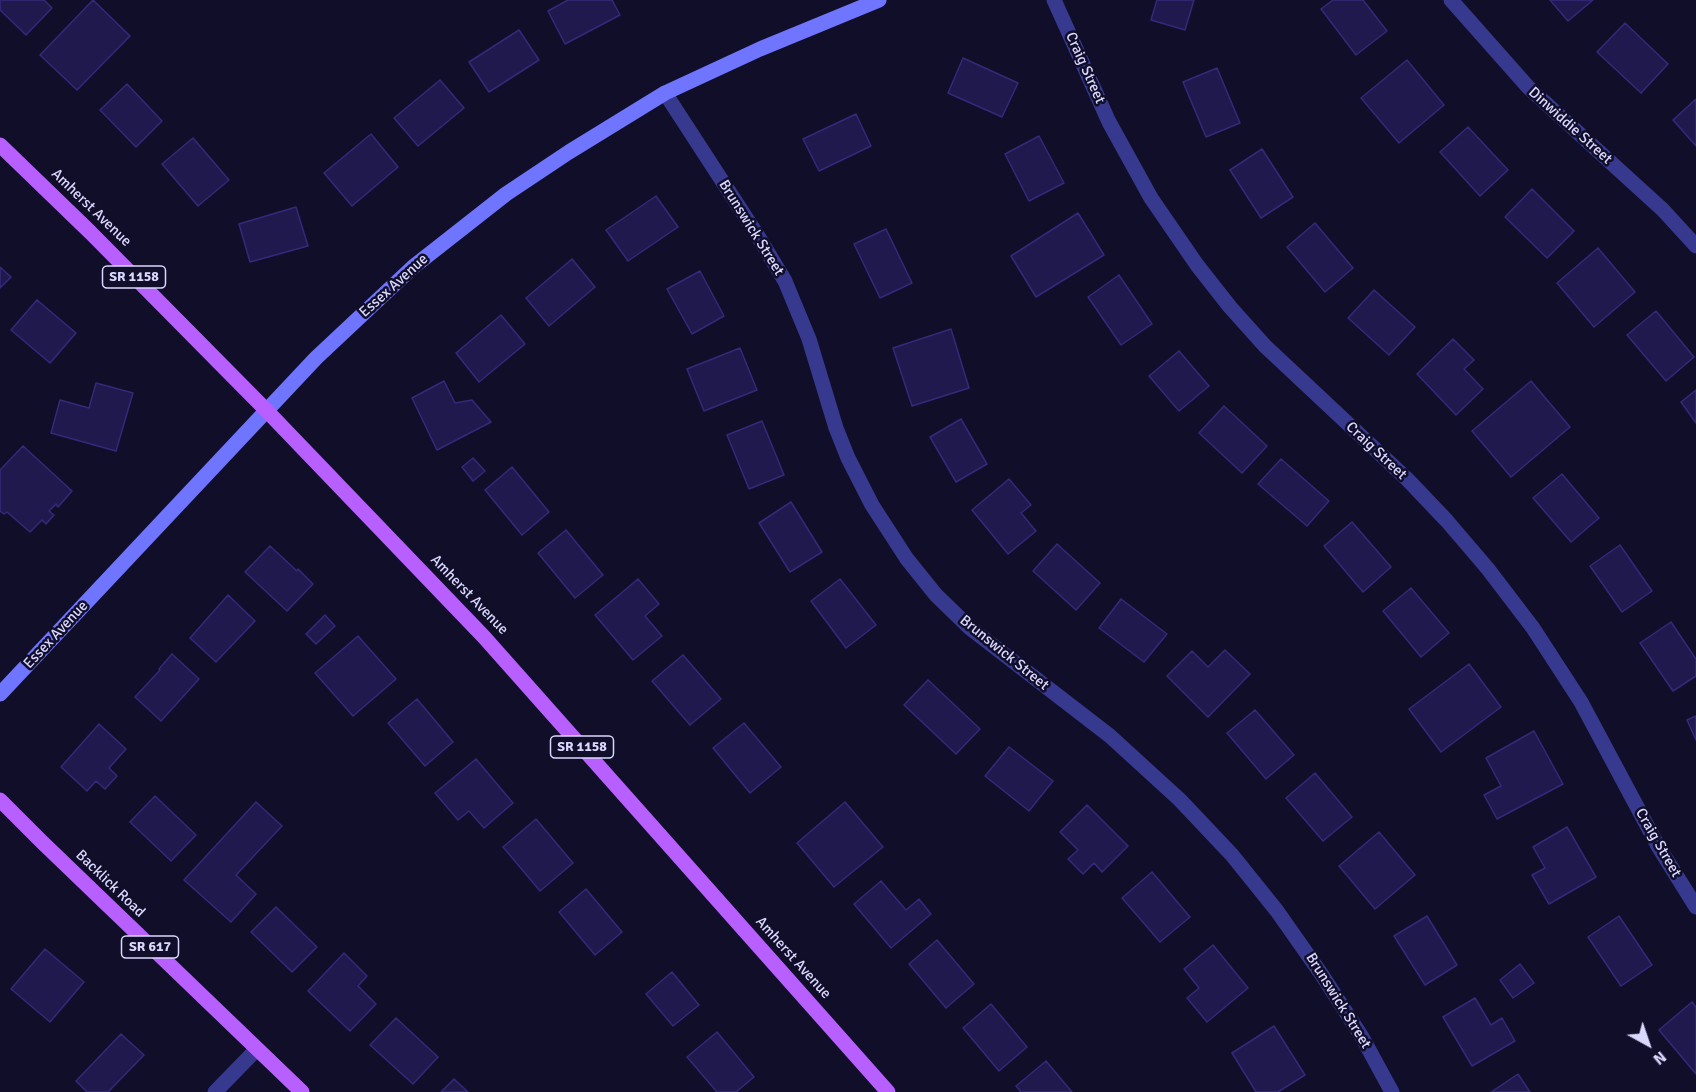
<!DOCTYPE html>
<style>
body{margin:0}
#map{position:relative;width:1696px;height:1092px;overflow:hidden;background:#110e2a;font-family:Signika,sans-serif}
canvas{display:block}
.north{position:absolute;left:1618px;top:1014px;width:60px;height:60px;-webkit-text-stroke:4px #110e2a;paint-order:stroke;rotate:140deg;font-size:16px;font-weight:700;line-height:24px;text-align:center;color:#dad8ff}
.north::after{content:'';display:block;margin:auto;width:21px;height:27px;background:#dad8ff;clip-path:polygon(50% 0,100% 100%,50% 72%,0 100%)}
</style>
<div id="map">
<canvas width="1696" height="1092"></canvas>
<div class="north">N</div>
</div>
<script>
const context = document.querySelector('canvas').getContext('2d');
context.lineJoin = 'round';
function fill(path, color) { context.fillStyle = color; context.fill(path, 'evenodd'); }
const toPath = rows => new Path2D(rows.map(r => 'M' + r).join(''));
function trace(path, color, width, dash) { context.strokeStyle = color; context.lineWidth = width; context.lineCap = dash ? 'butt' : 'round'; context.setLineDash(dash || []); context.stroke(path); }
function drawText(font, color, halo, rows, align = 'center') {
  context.font = font + ' Signika,sans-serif'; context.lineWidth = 5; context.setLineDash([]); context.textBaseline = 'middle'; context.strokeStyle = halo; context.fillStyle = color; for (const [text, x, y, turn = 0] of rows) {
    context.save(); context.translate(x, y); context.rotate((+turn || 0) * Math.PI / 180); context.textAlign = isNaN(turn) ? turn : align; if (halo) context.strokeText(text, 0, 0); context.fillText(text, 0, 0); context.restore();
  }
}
const building = toPath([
 [0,0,44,0,52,8,26,35,0,10,0,0],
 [93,0,130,36,77,90,40,55,93,0],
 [568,0,612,0,620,15,565,44,548,11,568,0],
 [1157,0,1194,0,1185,30,1151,20,1157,0],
 [1333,0,1363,0,1387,31,1356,55,1321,9,1333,0],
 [1550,0,1593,0,1568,21,1550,0],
 [1625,23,1668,64,1641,93,1597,52,1625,23],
 [519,30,539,60,489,92,469,62,519,30],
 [963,58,1018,83,1002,117,948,93,963,58],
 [1407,60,1444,105,1399,143,1361,98,1407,60],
 [1217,68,1240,123,1206,137,1183,82,1217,68],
 [440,80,464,108,418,146,394,118,440,80],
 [127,84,162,121,136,147,100,110,127,84],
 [1696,99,1696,146,1673,120,1696,99],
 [856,114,871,146,819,171,803,139,856,114],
 [1468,127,1508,170,1480,196,1440,152,1468,127],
 [371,134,398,167,352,206,324,173,371,134],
 [1039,136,1064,183,1029,201,1005,154,1039,136],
 [193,138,229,180,198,206,162,164,193,138],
 [1262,149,1293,197,1261,218,1230,170,1262,149],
 [1532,189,1574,231,1547,258,1505,217,1532,189],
 [656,196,678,227,628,261,606,230,656,196],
 [296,207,308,246,250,262,239,224,296,207],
 [1078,213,1104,255,1036,297,1011,256,1078,213],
 [1315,223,1353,268,1325,292,1287,247,1315,223],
 [886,229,912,283,880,298,854,244,886,229],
 [1598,248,1635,292,1594,327,1557,283,1598,248],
 [572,259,595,287,549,326,526,298,572,259],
 [0,267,11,277,0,288,0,267],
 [700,271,724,316,692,334,667,289,700,271],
 [1119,275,1152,324,1121,345,1088,297,1119,275],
 [1374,290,1415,327,1389,355,1348,318,1374,290],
 [37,300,76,333,50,363,11,330,37,300],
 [1656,311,1694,357,1666,381,1627,335,1656,311],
 [501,315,525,344,479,382,456,353,501,315],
 [951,329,969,388,912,406,893,348,951,329],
 [1453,339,1474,360,1464,369,1483,389,1456,415,1417,374,1453,339],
 [740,348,757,390,704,411,687,369,740,348],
 [1179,351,1209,386,1179,411,1149,376,1179,351],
 [444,381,455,403,472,400,491,422,437,450,412,398,444,381],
 [1531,381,1570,427,1511,477,1472,431,1531,381],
 [96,383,133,393,116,451,51,433,60,400,89,408,96,383],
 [1696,390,1696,423,1681,402,1696,390],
 [1224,406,1267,446,1242,473,1199,433,1224,406],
 [961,419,987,464,956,482,930,437,961,419],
 [762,421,784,475,749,489,727,435,762,421],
 [23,446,72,491,58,507,56,504,49,511,54,515,46,524,42,520,30,532,7,512,4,514,0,511,0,470,23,446],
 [473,458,485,471,473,481,462,467,473,458],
 [1281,459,1329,501,1307,526,1258,484,1281,459],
 [512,467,549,512,522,535,485,490,512,467],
 [1562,474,1599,518,1571,542,1533,498,1562,474],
 [1009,479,1031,505,1021,513,1036,531,1008,554,972,510,1009,479],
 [791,502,822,552,790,572,759,523,791,502],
 [1352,522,1391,567,1363,592,1324,546,1352,522],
 [566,530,603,575,575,598,538,553,566,530],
 [1057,544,1100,583,1076,610,1033,571,1057,544],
 [1620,545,1652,591,1622,612,1590,566,1620,545],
 [270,546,297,571,298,569,313,584,287,611,245,572,270,546],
 [638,579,659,604,645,616,662,636,633,660,595,615,638,579],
 [840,579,876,625,846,648,811,601,840,579],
 [1411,588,1449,633,1421,657,1383,611,1411,588],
 [228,595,255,621,216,662,190,638,228,595],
 [1121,599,1167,634,1144,662,1099,628,1121,599],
 [325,615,335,626,316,644,306,634,325,615],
 [1671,622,1696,659,1696,676,1673,691,1640,643,1671,622],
 [358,636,396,679,353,716,315,673,358,636],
 [1225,650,1250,674,1208,717,1167,676,1192,651,1208,667,1225,650],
 [172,654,199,679,161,721,135,697,160,670,159,669,172,654],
 [683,655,721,699,690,725,652,681,683,655],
 [1469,664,1501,707,1441,752,1409,709,1469,664],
 [928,680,980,729,956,754,904,705,928,680],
 [417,699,453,742,425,766,388,723,417,699],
 [1255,710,1294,755,1266,779,1227,733,1255,710],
 [1696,716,1696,740,1687,720,1696,716],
 [744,723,781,767,750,793,713,748,744,723],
 [99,724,126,749,109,768,117,776,105,789,96,781,87,791,61,767,99,724],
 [1534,731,1563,784,1497,819,1484,795,1501,786,1486,758,1534,731],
 [1009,747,1053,781,1029,811,985,776,1009,747],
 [476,759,513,803,484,828,469,811,458,820,435,793,476,759],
 [1315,773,1352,817,1323,841,1286,798,1315,773],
 [155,796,196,835,171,861,130,822,155,796],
 [256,802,282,826,236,875,256,894,231,922,184,880,256,802],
 [845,802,883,847,834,887,797,843,845,802],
 [1087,805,1128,846,1102,872,1094,863,1083,874,1068,859,1078,850,1060,832,1087,805],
 [536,819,573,863,540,891,503,847,536,819],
 [1567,827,1596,877,1549,904,1532,875,1545,868,1533,847,1567,827],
 [1379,832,1415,875,1375,909,1339,866,1379,832],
 [1152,872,1190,917,1160,942,1122,898,1152,872],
 [881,881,906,910,919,899,931,914,891,948,854,904,881,881],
 [586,889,622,932,595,955,559,912,586,889],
 [276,907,317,947,292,972,251,932,276,907],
 [1427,916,1457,965,1425,985,1394,936,1427,916],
 [1619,916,1652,965,1621,986,1588,937,1619,916],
 [937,940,974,984,946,1008,909,964,937,940],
 [1213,945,1248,988,1207,1022,1187,998,1199,988,1184,969,1213,945],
 [45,949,84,982,50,1022,11,989,45,949],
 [344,953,367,976,358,986,376,1004,350,1031,308,991,344,953],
 [1520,964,1534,983,1513,998,1500,980,1520,964],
 [672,972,699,1005,673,1026,646,994,672,972],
 [1475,998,1491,1025,1502,1018,1515,1041,1472,1066,1443,1017,1475,998],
 [1692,1002,1696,1007,1696,1074,1659,1030,1692,1002],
 [991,1004,1027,1047,999,1071,963,1028,991,1004],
 [396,1018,438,1057,413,1084,370,1045,396,1018],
 [1274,1026,1305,1075,1278,1092,1256,1092,1232,1053,1274,1026],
 [717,1032,754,1077,736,1092,717,1092,687,1057,717,1032],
 [121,1034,144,1055,108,1092,87,1092,76,1081,121,1034],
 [1046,1061,1072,1092,1021,1092,1016,1086,1046,1061],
 [1518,1074,1530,1092,1491,1092,1518,1074],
 [454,1079,468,1092,441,1092,454,1079]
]);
const street = toPath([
 [1054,0,1109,122,1151,198,1197,265,1230,307,1265,346,1408,480,1447,521,1488,569,1533,628,1581,702,1658,846,1696,907],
 [1451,0,1528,87,1663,210,1696,246],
 [665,93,756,233,785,281,809,339,836,428,848,458,872,505,907,559,936,595,970,628,1110,736,1180,800,1232,855,1277,911,1322,975,1362,1037,1392,1092],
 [215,1092,256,1050]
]);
const secondary = toPath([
 [0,694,316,358,413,267,506,194,569,152,665,93,760,49,879,0]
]);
const primary = toPath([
 [0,145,90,232,267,411,484,637,888,1092],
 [0,800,42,842,302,1092]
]);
const shields = [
 [134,277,63],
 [582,747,63],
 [150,947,57]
];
const shieldNames = [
 ["SR 1158",134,277],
 ["SR 1158",582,747],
 ["SR 617",150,947]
];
const streetNames = [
 ["Craig Street",1085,68,66],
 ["Dinwiddie Street",1570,126,42],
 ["Amherst Avenue",91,208,44],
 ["Brunswick Street",751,228,58],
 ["Essex Avenue",394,286,-42],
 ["Craig Street",1376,451,43],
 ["Amherst Avenue",469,595,46],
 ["Essex Avenue",56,635,-47],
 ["Brunswick Street",1004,653,39],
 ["Craig Street",1658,843,60],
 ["Backlick Road",110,884,44],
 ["Amherst Avenue",793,958,48],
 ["Brunswick Street",1338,1001,58]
];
fill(building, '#20194d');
trace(building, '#34297a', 1.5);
trace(street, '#36398d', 15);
trace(secondary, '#6f75ff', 15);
trace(primary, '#b85fff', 15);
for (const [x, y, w] of shields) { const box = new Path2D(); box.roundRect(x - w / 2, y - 11, w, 22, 4.5); context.fillStyle = '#110e2a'; context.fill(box); trace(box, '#dad8ff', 1.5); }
drawText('bold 14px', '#dad8ff', null, shieldNames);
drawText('15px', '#dad8ff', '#110e2a', streetNames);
</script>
